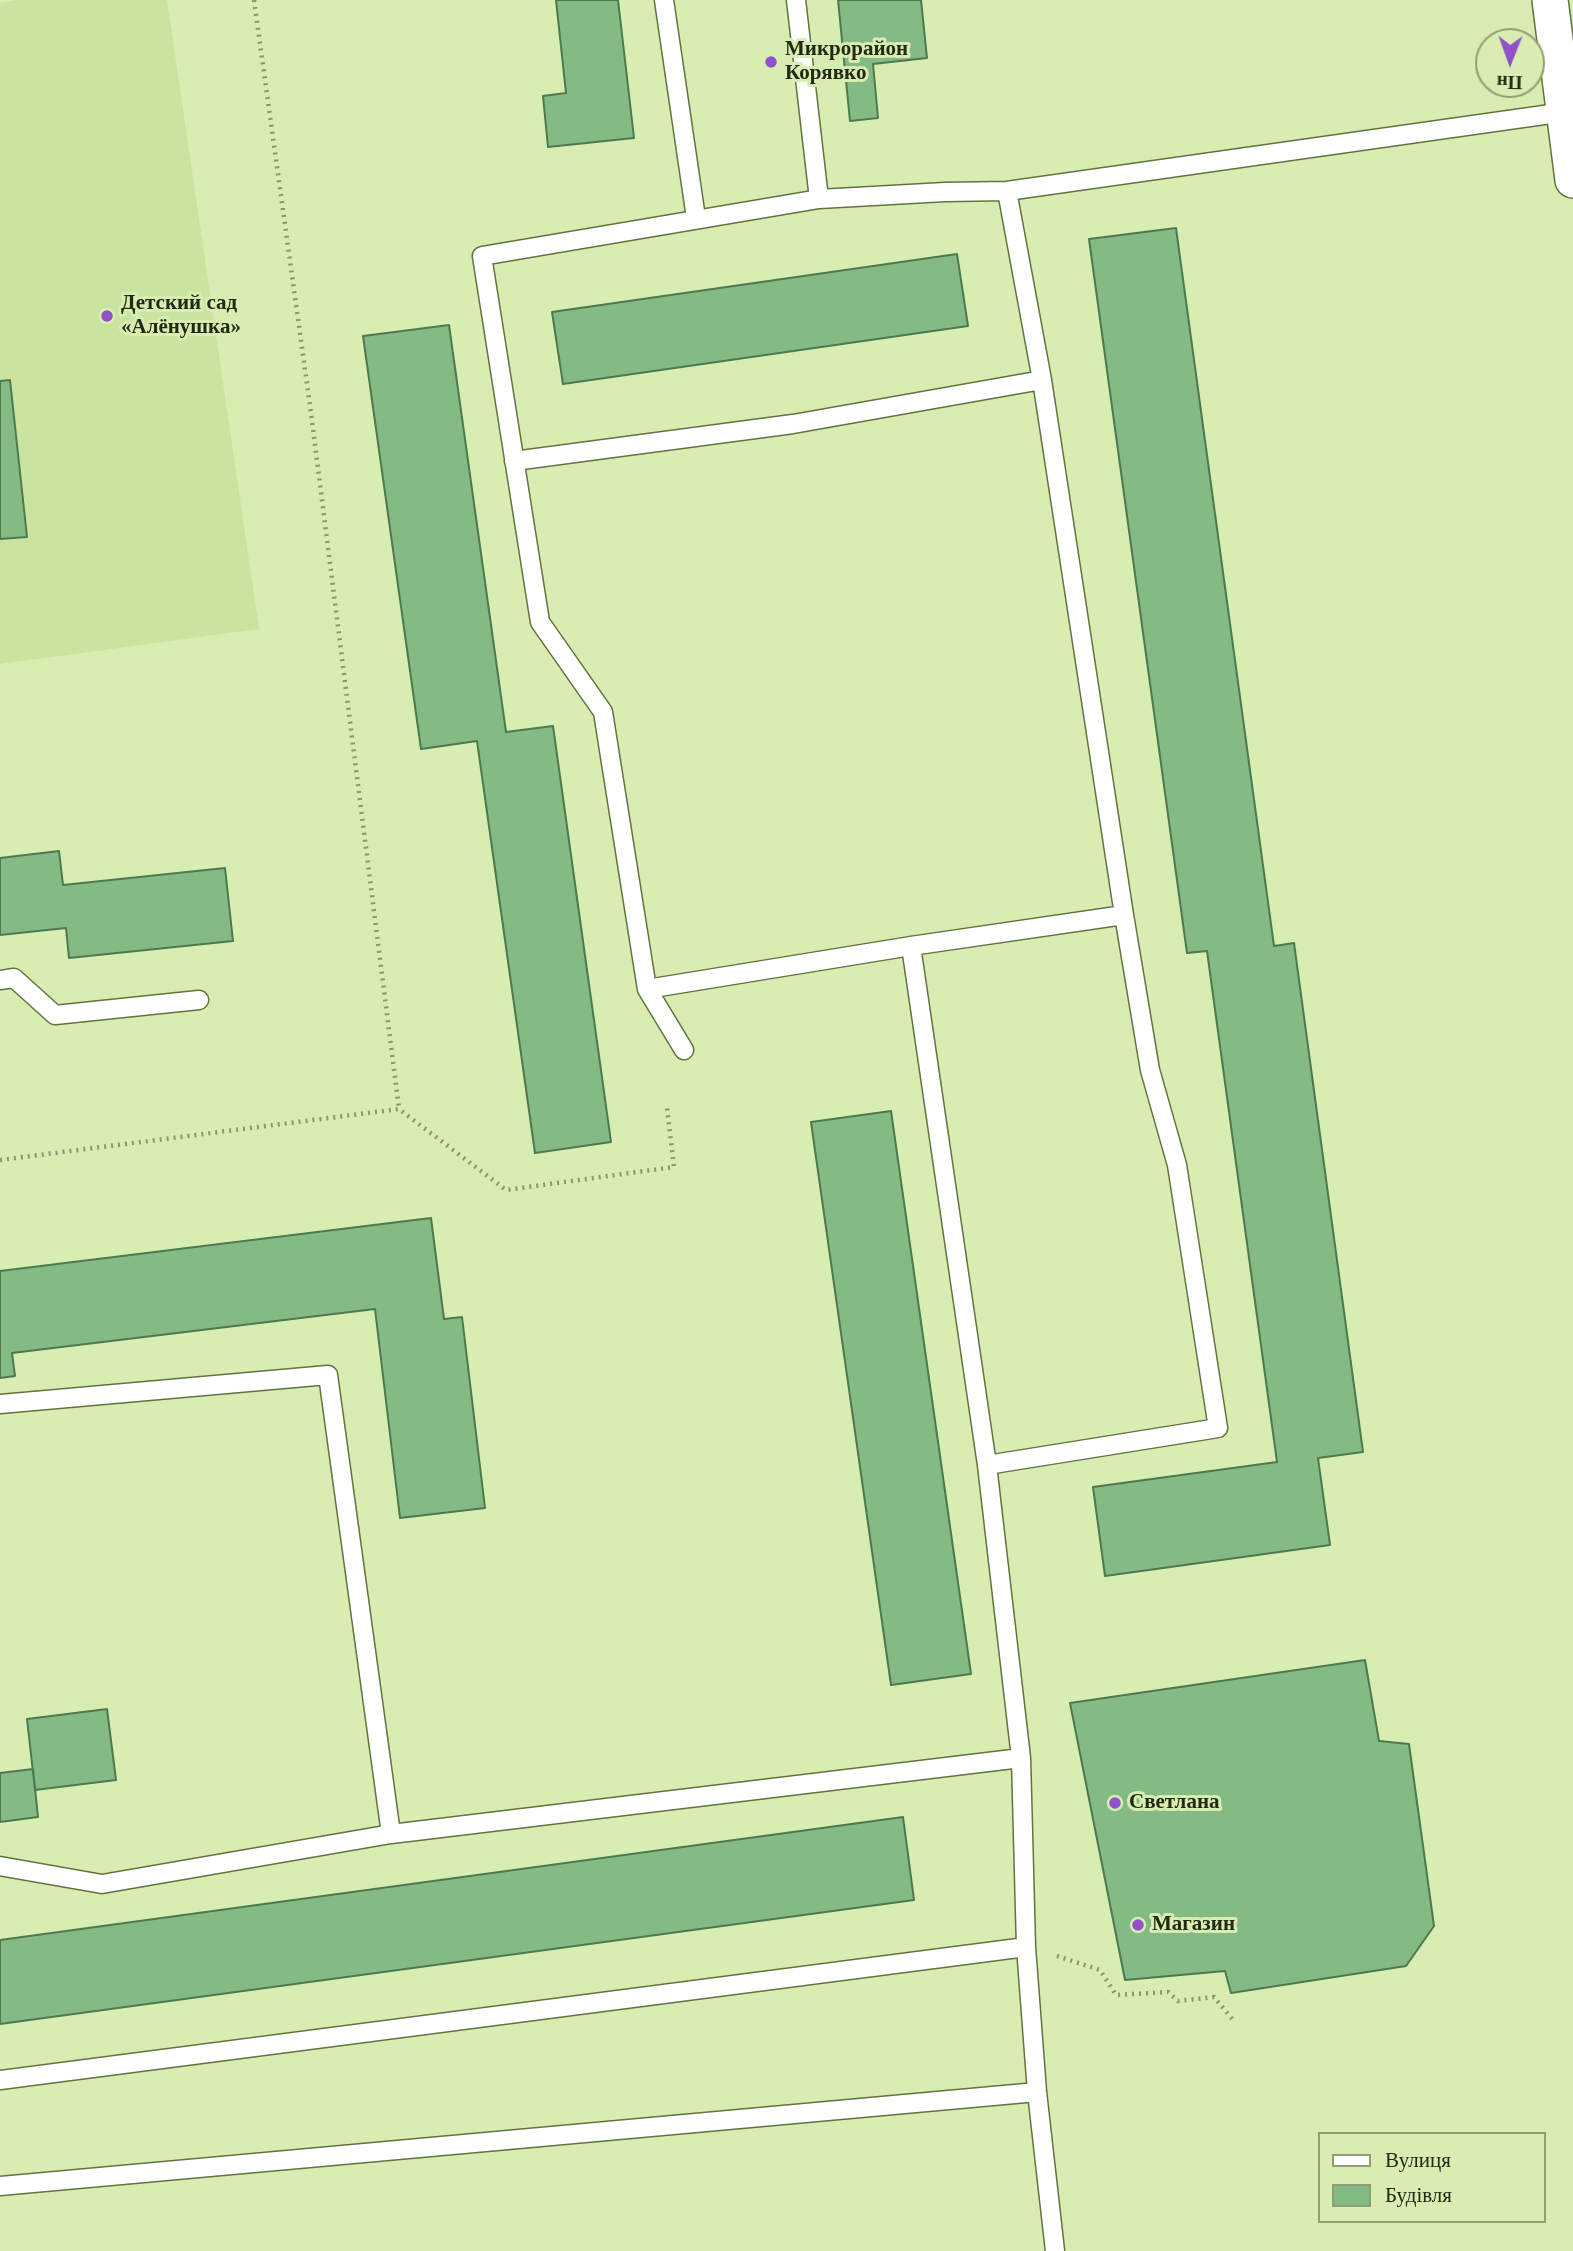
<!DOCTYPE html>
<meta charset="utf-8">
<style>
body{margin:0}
#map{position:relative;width:1573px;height:2251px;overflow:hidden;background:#d7edb2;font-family:"Times New Roman",serif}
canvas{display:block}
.legend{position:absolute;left:1318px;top:2132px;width:228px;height:91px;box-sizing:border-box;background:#d7edb2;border:2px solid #8f9f72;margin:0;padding:9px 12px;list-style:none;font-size:21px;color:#222a13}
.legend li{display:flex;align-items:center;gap:14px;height:35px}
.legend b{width:35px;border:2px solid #8f9f72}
.north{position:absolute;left:1475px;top:28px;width:70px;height:70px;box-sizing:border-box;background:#d7edb2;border:2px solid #8f9f72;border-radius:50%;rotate:181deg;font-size:19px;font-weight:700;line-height:28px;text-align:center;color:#222a13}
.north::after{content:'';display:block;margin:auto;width:24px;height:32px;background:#8f52c9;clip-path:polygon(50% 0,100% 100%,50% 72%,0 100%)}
</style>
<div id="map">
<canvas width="1573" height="2251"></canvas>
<ul class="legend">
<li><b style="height:9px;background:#fff"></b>Вулиця</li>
<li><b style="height:19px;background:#84bb85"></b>Будівля</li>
</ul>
<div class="north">Пн</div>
</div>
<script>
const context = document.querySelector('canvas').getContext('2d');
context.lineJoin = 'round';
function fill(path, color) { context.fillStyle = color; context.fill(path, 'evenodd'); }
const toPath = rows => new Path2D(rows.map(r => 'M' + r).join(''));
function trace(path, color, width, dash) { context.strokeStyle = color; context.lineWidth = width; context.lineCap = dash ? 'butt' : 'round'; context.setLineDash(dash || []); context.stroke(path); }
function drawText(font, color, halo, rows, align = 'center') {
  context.font = font + ' "Times New Roman",serif'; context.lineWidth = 6; context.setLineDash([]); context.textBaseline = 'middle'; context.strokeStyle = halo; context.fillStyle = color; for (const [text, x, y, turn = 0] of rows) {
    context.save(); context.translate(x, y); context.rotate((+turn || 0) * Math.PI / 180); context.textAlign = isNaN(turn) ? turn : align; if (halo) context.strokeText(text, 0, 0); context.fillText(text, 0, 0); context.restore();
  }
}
const built = toPath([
 [18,0,167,0,259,629,0,664,0,3]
]);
const building = toPath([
 [556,0,618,0,634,138,548,147,543,96,566,93,556,0],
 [838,0,921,0,927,58,873,64,878,118,850,121,838,0],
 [1176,228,1274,946,1294,943,1363,1452,1318,1458,1330,1545,1105,1576,1093,1487,1277,1462,1207,951,1187,953,1089,239,1176,228],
 [957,254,968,326,563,384,552,312,957,254],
 [449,325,506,732,553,726,611,1142,535,1153,477,741,421,749,363,336,449,325],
 [10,380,27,537,0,539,0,381,10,380],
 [59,851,63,885,225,868,233,941,69,958,66,928,0,935,0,858,59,851],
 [891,1111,971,1674,891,1685,811,1122,891,1111],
 [431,1218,444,1319,462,1317,485,1508,400,1518,375,1309,12,1353,15,1376,0,1378,0,1271,431,1218],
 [1365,1660,1379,1741,1409,1744,1434,1926,1406,1966,1231,1993,1225,1971,1125,1980,1070,1703,1365,1660],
 [107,1709,116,1780,35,1790,27,1719,107,1709],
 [33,1769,38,1817,0,1822,0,1773,33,1769],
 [903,1817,914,1900,0,2024,0,1940,903,1817]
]);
const path = toPath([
 [254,0,311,413,399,1109],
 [0,1160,399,1109,506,1190,674,1167,667,1108],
 [1057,1956,1100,1970,1116,1995,1168,1992,1178,2001,1214,1997,1234,2021]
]);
const service = toPath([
 [664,0,696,218],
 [796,0,819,199],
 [514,461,793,424,1042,380],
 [0,980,14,978,55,1015,199,1000],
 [647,989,911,946,1124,915],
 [684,1050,647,989,603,712,540,622,482,256,819,199,945,192,1007,191,1565,112],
 [0,1404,328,1375,391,1834],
 [987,1465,1218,1428,1177,1165,1150,1070,1124,915,1042,380,1007,191],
 [1021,1758,1026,1947,1037,2092,1055,2251],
 [0,1866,102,1884,391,1834,1021,1758,987,1465,911,946],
 [0,2080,1026,1947],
 [0,2186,1037,2092]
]);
const minor = toPath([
 [1550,0,1573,180]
]);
const markers = [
 [771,62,7,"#8f52c9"],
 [107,316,7,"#8f52c9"],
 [1115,1803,7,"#8f52c9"],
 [1138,1925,7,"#8f52c9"]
];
const poiNames = [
 ["Микрорайон",785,50],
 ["Корявко",785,74],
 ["Детский сад",121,304],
 ["«Алёнушка»",121,328],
 ["Светлана",1129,1803],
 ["Магазин",1152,1925]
];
fill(built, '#cae3a1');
fill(building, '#84bb85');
trace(building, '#4e794f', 2);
trace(service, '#61743f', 21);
trace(minor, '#61743f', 38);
trace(path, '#88986d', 4.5, [2, 5]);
trace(service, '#fff', 18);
trace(minor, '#fff', 35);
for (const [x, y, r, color] of markers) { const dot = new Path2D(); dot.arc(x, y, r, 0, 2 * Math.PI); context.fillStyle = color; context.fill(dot); trace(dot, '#d7edb2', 2.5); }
drawText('bold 21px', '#222a13', '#d7edb2', poiNames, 'left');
</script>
